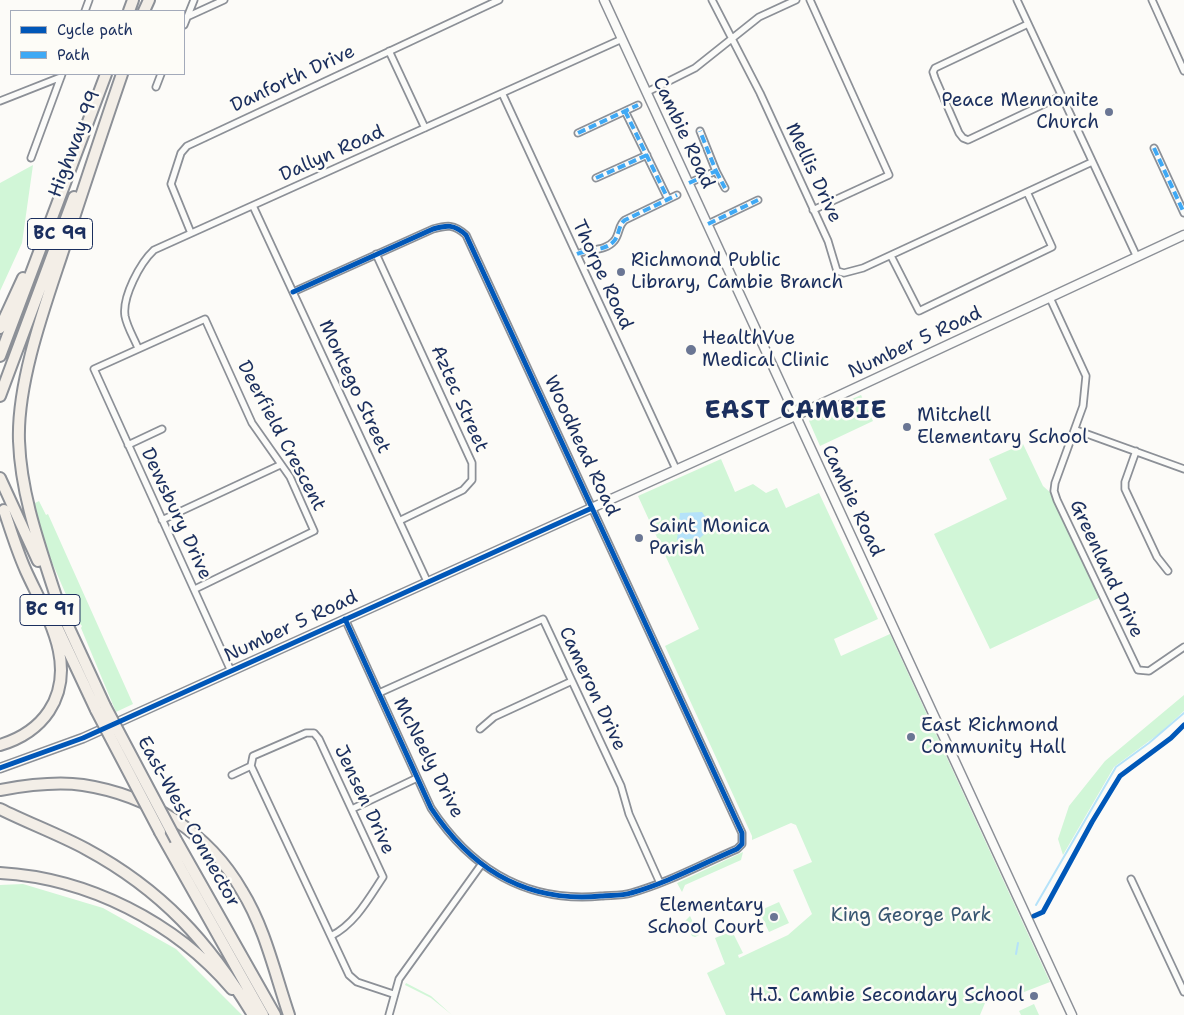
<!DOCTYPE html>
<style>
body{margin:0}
#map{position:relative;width:1184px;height:1015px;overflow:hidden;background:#fcfbf8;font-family:"Shantell Sans",sans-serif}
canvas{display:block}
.legend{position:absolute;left:10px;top:10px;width:175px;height:65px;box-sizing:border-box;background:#fdfcf7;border:1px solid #a3aaba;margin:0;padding:6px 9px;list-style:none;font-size:15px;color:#1b2f5e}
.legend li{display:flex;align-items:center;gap:10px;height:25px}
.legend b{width:25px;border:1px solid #a3aaba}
</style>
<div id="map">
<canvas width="1184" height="1015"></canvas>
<ul class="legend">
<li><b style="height:6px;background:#0057b8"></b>Cycle path</li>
<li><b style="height:6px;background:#3fa9f5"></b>Path</li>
</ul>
</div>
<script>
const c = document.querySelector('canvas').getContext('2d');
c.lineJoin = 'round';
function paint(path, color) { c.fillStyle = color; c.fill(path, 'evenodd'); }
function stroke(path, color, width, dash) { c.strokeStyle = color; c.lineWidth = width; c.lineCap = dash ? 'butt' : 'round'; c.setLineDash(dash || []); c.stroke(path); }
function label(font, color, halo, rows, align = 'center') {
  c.font = font + ' "Shantell Sans",sans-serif'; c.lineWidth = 5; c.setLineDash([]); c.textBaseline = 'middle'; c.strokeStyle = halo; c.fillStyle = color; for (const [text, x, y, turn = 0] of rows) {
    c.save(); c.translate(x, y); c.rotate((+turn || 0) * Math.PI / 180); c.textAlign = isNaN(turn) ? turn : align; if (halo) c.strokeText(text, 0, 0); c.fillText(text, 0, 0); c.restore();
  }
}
paint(new Path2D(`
 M33,165L22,243L0,291V183Z
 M861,395L873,421L820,446L809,421L810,418Z
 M1023,444L1043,486L1052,494L1101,597L990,649L934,534L1007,499L989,459Z
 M721,459L735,492L753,484L766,493L777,488L786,508L819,493L878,619L834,639L841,656L890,634L1050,982L1006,999L984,994L972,1000L985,1003L980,1015H726L707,973L725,964L715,938L732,931L743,953L738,955L739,958L788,935L812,914L793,870L812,862L796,825L791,823L752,840V836L665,646L699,629L638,496Z
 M39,501L46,515L48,514L133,704L116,712L81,628L82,626L77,620L51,560L33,504Z
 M1184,695V711L1160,733L1114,767L1063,855L1058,839L1069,806L1105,761Z
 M743,852L741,860L685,885L682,892L677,883Z
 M23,884L103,908L176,949L242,1015H0V885Z
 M779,902L789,923L769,932L759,911Z
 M690,916L699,935L695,937L692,936L685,921Z
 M406,983L431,996L452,1015L431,998L405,985Z
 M1034,1004L1039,1015H1021L1019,1011Z`), '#d1f6d7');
paint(new Path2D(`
 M702,512L712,527L700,538L677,540L680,513Z`), '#b5e2f9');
stroke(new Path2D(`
 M1036,905L1116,767L1149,743L1184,713
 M1016,954L1018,943`), '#b5e2f9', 2);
const minor = new Path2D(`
 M712,0L760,93L828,241L837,271L844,273L863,268L1092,162
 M810,0L889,175L813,210
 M1017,0L1137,257
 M1152,0L1184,71
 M85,11L89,0
 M189,16L224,0
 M1028,24L935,68L933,72L935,78L959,133L963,138L968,140L1061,96
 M184,25L194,0
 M389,51L425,128
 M156,87L161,74
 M647,92L695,68L759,17L796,0
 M502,93L676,469
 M0,101L61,77
 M625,111L668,199
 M578,133L638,105
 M1154,148L1184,213
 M31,158L62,74
 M716,171L725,188
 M596,178L647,155
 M689,183L716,171L700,131
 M253,206L427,581
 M708,224L758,200
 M191,233L171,184L181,153L187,146L499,0
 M376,254L472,463V480L463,490L399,521
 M577,254C589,249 606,251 614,241C620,234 618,225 625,220L677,195
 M891,256L919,311L1052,247L1027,192
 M293,292L433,229C447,225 454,224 466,235L707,757L742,833V844L737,849C702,864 667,883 631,893C622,896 610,895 601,896C527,903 471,869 431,808L345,619
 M1050,298L1086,376L1083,406L1055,483L1054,491L1057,500L1138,670L1149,671L1184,647
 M138,348C134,338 127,327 125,316C122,297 140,263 154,250L622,39
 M1076,430L1184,469
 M128,445L162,429
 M1136,451L1125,482V489L1157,557L1168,571
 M162,520L280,465
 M195,589L314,531L290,477L252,423L205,319L94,369L231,671
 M379,693L543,619L621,786L629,814L660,883
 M480,729L494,717L572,681
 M251,766L253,756L306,733H314L319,739L383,877C369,898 355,924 331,936
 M251,766L349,975L357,982L393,994
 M232,775L251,766
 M352,809L417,778
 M1131,879L1184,992
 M389,1015L399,979L481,865`);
const secondary = new Path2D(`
 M604,0L1072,1015
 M0,768L83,738L795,416L1184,235`);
const motorway = new Path2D(`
 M129,11L133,0
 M144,11L149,0
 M0,328L23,278
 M0,356L106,74
 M0,396L74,197
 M0,478L38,561
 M56,600L105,706
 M59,606C42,552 21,498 19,441C17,384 43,311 61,257C81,196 101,135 122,74
 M58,629L96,710
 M0,745C20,739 37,729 49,711C79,665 46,615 26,571C17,551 11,531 4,510
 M0,790C27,785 56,781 83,785C149,795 209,833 242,891C265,928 275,974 289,1015
 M0,809C28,823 58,834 86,849C162,890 209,942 253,1015
 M160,832L263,1015
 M176,840L275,1015
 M0,873C88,878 175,922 232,989`);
stroke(minor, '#8c9097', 9);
stroke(secondary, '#8c9097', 11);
stroke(motorway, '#8c9097', 14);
stroke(minor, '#fbfbf9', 5.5);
stroke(secondary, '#fbfbf9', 8);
stroke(motorway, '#f3eee7', 10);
const motorwayBridge = new Path2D(`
 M105,706L176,840
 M96,710L160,832`);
stroke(motorwayBridge, '#8c9097', 14, []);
stroke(motorwayBridge, '#f3eee7', 10);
stroke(new Path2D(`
 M625,111L668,199
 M578,133L638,105
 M1154,148L1184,213
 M716,171L725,188
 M596,178L647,155
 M689,183L716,171L700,131
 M708,224L758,200
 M577,254C589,249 606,251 614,241C620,234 618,225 625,220L677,195`), '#3fa9f5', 4, [8, 4]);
stroke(new Path2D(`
 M293,292L433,229C447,225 454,224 466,235L707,757L742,833V844L737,849C702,864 667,883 631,893C622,896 610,895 601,896C527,903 471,869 431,808L345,619
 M0,768L83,738L592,508
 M1034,916L1043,912L1092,822L1120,776L1171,738L1184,725`), '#0057b8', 5);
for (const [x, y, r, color] of [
 [1109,112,5,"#6a7694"],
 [621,272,5,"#6a7694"],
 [691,350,6,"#6a7694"],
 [907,427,5,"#6a7694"],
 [639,538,5,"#6a7694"],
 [911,737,5,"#6a7694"],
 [774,917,5,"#6a7694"],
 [1034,996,5,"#6a7694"]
]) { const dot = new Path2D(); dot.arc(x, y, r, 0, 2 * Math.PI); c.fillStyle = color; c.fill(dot); stroke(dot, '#fdfcf7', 2); }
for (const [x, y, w] of [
 [60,234,65],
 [50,610,60]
]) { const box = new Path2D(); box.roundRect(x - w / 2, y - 15.5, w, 31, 4); c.fillStyle = '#fdfcf7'; c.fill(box); stroke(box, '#1b2f5e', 1); }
label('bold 18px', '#1b2f5e', null, [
 ["BC 99",60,234],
 ["BC 91",50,610]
]);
label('19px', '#1b2f5e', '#fdfcf7', [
 ["Danforth Drive",293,79,-25],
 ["Cambie Road",683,133,65],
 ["Highway 99",75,144,-69],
 ["Dallyn Road",332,154,-24],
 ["Mellis Drive",813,173,65],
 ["Thorpe Road",602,275,65],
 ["Number 5 Road",915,343,-25],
 ["Montego Street",354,387,65],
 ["Aztec Street",459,399,66],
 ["Deerfield Crescent",281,436,62],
 ["Woodhead Road",581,446,65],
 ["Cambie Road",852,501,65],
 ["Dewsbury Drive",176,514,65],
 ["Greenland Drive",1106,569,65],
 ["Number 5 Road",291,627,-25],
 ["Cameron Drive",592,689,65],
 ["McNeely Drive",428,758,63],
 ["Jensen Drive",364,800,65],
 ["East-West Connector",188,822,61]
]);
label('19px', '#1b2f5e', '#fdfcf7', [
 ["Peace Mennonite",1099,101,"right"],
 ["Church",1099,123,"right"],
 ["Richmond Public",631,261],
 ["Library, Cambie Branch",631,283],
 ["HealthVue",702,339],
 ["Medical Clinic",702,361],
 ["Mitchell",917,416],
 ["Elementary School",917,438],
 ["Saint Monica",649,527],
 ["Parish",649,549],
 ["East Richmond",921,726],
 ["Community Hall",921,748],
 ["Elementary",764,906,"right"],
 ["School Court",764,928,"right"],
 ["H.J. Cambie Secondary School",1024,996,"right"]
], 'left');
label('19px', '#385671', '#fdfcf7', [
 ["King George Park",911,916]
]);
c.letterSpacing = '1px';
label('bold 24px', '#1b2f5e', '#fdfcf7', [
 ["EAST CAMBIE",796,412]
]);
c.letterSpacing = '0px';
</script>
